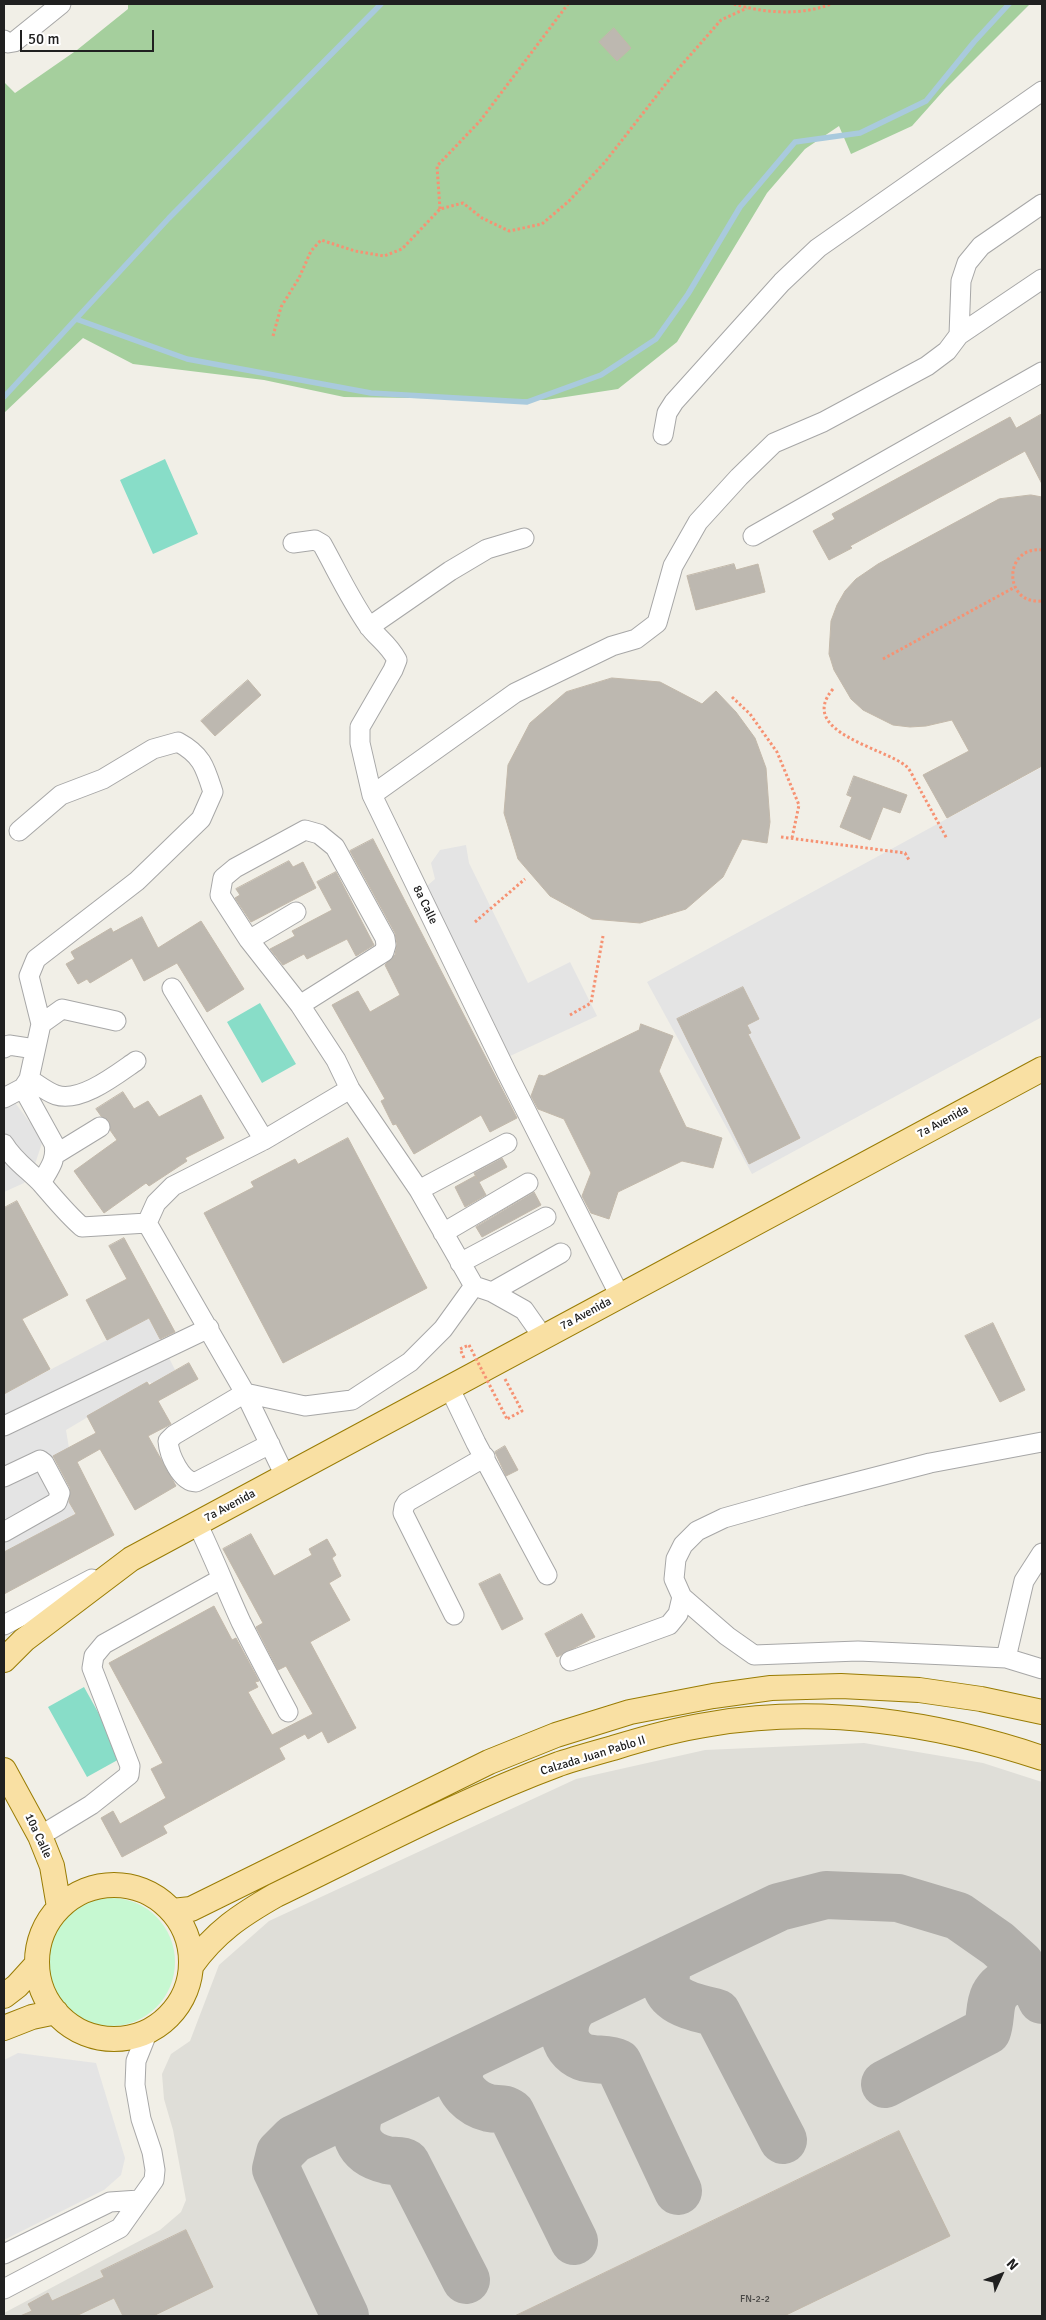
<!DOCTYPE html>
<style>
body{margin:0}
#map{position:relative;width:1046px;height:2320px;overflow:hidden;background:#f1efe7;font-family:Signika,sans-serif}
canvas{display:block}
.frame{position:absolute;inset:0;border:5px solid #202020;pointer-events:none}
.north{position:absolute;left:976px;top:2250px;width:50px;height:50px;-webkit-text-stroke:4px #fff;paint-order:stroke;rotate:47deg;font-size:14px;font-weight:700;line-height:20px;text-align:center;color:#202020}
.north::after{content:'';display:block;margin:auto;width:18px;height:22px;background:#202020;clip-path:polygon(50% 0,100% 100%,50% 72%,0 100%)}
.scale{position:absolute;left:20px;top:30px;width:134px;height:22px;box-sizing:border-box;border:2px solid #202020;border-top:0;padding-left:6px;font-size:15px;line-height:18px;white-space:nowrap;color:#202020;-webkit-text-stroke:4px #fff;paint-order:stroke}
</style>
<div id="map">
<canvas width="1046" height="2320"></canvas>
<div class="frame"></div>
<div class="north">N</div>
<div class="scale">50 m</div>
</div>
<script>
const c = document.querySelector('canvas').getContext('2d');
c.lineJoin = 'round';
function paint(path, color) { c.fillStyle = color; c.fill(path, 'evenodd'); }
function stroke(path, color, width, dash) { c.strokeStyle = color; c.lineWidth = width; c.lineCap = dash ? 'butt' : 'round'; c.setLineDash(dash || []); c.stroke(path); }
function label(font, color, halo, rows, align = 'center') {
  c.font = font + ' Signika,sans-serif'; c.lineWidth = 4.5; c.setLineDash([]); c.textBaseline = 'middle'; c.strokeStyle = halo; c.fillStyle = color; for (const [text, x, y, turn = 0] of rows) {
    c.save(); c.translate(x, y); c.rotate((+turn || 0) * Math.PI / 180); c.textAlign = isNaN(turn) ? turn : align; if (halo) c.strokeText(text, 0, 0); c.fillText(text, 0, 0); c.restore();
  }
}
paint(new Path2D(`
 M864,1743L983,1763L1042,1782V2316H4V2313L160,2230L181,2212L186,2200L173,2130L164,2099L162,2074L171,2054L190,2041L219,1965L269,1921L576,1779L705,1750Z`), '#dfded8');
paint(new Path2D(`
 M128,4H1030L945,89L912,126L851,154L839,126L805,149L767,193L677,342L618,389L546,400L344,397L264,380L133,364L83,338L4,413V82L15,93L77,50L128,9Z`), '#a5cf9d');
paint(new Path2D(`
 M47 1962a64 64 0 1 1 128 0a64 64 0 1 1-128 0Z`), '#c6f8d1');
paint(new Path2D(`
 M165,459L198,534L153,554L120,480Z
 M260,1003L296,1064L262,1083L227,1022Z
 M84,1687L123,1757L87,1777L48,1707Z`), '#88ddc8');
paint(new Path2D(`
 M1042,767V1017L752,1174L647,982Z
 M466,845L469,863L528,983L570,962L597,1016L510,1056L427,886L435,879L431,863L440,850Z
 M4,1088L43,1140L34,1167L24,1183L4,1192Z
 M149,1318L175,1370L153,1383L147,1382L66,1430L69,1448L47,1460L75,1514L4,1552V1394Z
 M18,2053L96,2063L125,2158L121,2175L104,2190L4,2240V2060Z`), '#e4e4e4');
stroke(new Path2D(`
 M76,319L187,359L371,393L527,402L601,375L656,339L688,294L740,207L795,142L860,133L926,101L974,42L1009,4
 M4,397L169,218L381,4`), '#a9cadd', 5.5);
stroke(new Path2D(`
 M670,1959C654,2001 686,2005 717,2013L783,2140
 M575,2005C560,2022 560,2047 583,2057C594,2061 608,2058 618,2063L678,2191
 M466,2057C464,2061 460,2067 459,2072C456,2090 473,2104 489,2108C499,2110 503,2107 511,2113L574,2241
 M885,2084L987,2031C991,2020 989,2006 994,1996C1003,1979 1020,1978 1035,1985
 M363,2106C349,2131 357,2153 387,2160C393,2162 400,2159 406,2163L466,2280
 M345,2316L276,2169L280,2153L294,2139L779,1907L826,1895L898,1898L958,1916L998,1944L1020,1964L1035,1985L1042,2000`), '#b0aeaa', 48);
const building = new Path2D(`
 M614,28L631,48L617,61L599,42Z
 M1042,414V484L1025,451L850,546L852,548L829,560L813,531L835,519L832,514L1010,417L1016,428Z
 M1031,495L1042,497V766L947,818L923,775L969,751L952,720L926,726L910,727L893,725L863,710L851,699L834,670L829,654L831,621L837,605L845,591L856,579L878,564L999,499Z
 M734,564L736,570L758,564L765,592L696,610L687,576Z
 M612,678L660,682L702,704L716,691L736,712L755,738L766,768L770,822L767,843L742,839L723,877L686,909L640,923L592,919L550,896L518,859L504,813L508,765L530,723L566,692Z
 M248,680L261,695L215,736L201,721Z
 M854,776L907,795L900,813L883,807L870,840L840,827L852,797L847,795Z
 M373,839L517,1118L490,1132L481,1115L414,1154L396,1124L393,1125L381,1101L385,1099L332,1005L358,991L370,1012L400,995L385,965L395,955L397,944L395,933L350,851Z
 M289,861L293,867L303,862L316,888L251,922L235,898L240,895L236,889Z
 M336,872L374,945L356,956L347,939L307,959L304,954L283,965L270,949L295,936L292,931L332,910L317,882Z
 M142,917L158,948L201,921L244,989L207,1012L177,963L144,981L132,958L90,983L87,979L78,984L66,964L75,959L71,952L111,928L113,932Z
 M743,987L759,1019L747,1025L751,1033L748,1034L800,1138L749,1164L677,1019Z
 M641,1024L673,1036L659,1071L686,1127L722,1138L713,1168L682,1161L618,1192L609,1219L591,1213L582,1196L591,1173L564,1119L538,1109L531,1096L539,1075L544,1076L639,1030Z
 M123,1092L134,1109L148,1101L159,1117L201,1095L224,1138L185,1158L187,1161L149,1186L146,1183L104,1213L74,1171L117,1140L110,1130L109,1121L101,1116L96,1109Z
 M348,1138L427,1288L283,1363L204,1213L254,1187L251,1182L295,1159L298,1164Z
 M502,1158L507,1167L479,1182L486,1195L465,1207L455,1187L475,1176L477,1179L474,1173Z
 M534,1192L541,1205L482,1237L476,1227Z
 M17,1201L68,1295L22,1319L50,1369L4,1394V1208Z
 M124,1238L175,1332L160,1339L149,1318L107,1340L86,1300L127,1279L109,1246Z
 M993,1323L1025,1390L1000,1402L965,1336Z
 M189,1363L198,1379L158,1401L171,1424L148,1436L176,1486L135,1510L100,1449L77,1462L114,1535L4,1594V1552L76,1514L69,1502L70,1488L53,1456L96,1433L87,1416L147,1382L149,1385Z
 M505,1446L518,1470L506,1476L495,1452Z
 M251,1534L274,1576L312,1555L309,1549L327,1539L336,1555L332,1558L341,1576L329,1583L350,1620L310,1642L356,1728L328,1743L322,1731L308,1739L305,1734L279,1748L285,1759L163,1826L167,1833L122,1857L101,1818L113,1811L120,1824L166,1798L151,1769L163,1763L109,1663L214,1606L232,1640L236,1638L259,1681L255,1682L258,1687L248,1692L272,1735L313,1714L286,1666L278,1670L256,1627L263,1623L223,1549Z
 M500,1574L523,1619L502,1630L479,1584Z
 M582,1614L595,1637L557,1657L545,1634Z
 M899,2131L950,2236L784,2316H515Z
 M186,2230L213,2287L153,2316H123L114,2298L76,2316H20L32,2311L28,2304L48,2293L52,2301L104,2277L101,2271Z`);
paint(building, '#bdb8b0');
stroke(building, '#c2b8aa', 1);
const minor = new Path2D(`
 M4,40L8,43L14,42L61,4
 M959,335L1042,279
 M663,435L667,413L674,402L782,282L818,248L1042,91
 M753,536L1042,372
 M293,543L315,540L322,544C337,571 350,599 368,625C377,638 388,643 397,660L393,670L360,727V743L372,795L507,1073L620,1296
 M369,627L450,571L487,549L524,538
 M372,795L515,693L612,646L636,639L657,623L673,566L698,522L739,477L774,443L823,422L927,366L947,351L959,335L961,281L967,263L981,246L1042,204
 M19,831L61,795L103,779L153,749L178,742C202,755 205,767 213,792L201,819L137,881L36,959L29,976L41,1024L29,1079L23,1088L54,1144C57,1160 49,1169 41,1183
 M249,940L296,912
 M172,988L264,1140
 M300,1005L384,952L386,945L385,938L335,847L319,834L305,830L235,868L223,878L220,895L249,940L300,1005L336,1060L350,1089L419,1190L474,1286L492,1292L524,1310L543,1337
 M41,1024L62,1009L116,1021
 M4,1048L9,1045L35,1049
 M29,1079C37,1084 47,1092 56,1095C81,1103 117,1074 136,1061
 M4,1098L23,1088
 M4,1144C14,1161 29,1170 42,1184C55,1199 67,1214 82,1227L147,1223
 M56,1154L100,1127
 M419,1190L507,1143
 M147,1223L245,1393L285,1476
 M147,1223L156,1203L173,1186L264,1140L350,1089
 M443,1233L528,1183
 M460,1263L546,1217
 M492,1292L561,1253
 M449,1387L476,1443L547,1575
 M4,1426L209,1328
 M270,1444L196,1482C181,1482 169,1455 168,1441L174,1435L245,1393L305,1406L352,1400L410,1362L443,1329L474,1286
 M4,1477L40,1460L44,1463L60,1493L57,1502L4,1532
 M197,1523C213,1556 226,1589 241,1622C256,1652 272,1682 288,1712
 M682,1597L727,1636L754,1655L858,1651L947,1655L1006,1658L1042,1669
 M454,1615L403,1513L404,1507L407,1502L485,1457
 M4,1625L92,1579
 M1006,1658L1024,1581L1042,1553
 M570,1661L669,1625L678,1614L682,1597L674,1579L676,1559L683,1545L697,1531L724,1518L802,1496L930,1463L1042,1442
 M40,1836L91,1805L129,1775L130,1766L92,1668L94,1656L104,1644L221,1579
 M4,2254L110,2202L139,2200
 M4,2289L120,2228L154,2180L155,2170L152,2152L141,2119L135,2085L136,2061L148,2031`);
const major = new Path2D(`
 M4,1660L24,1640L131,1559L1042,1069
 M4,1770L40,1836L52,1866L59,1907
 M37 1962a77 77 0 1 1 154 0a77 77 0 1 1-154 0Z
 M172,1911L191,1909L489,1762L556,1735L630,1712L713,1696L771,1688L841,1686L919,1690L981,1699L1042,1712
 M191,1966C215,1932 241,1915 276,1895C369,1850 462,1800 559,1764C577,1758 595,1753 613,1748C645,1738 678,1729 711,1724C821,1705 938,1723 1042,1758
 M4,1996L17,1986L37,1964
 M4,2028L32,2017L56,2012`);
stroke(minor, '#a7a7a7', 21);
stroke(major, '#997c04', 26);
stroke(new Path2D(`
 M734,4C763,13 801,16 831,4
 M440,209L437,166L480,121L568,4
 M273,336L281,307L299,278L311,251L321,240L355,251L384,256L402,249L440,209L463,203L482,218L509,231L542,224L569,201L605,162L672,76L721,20L747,8
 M1042,550C1003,546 1003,605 1042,601
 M883,659L1015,587
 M833,689C796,732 885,748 906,766C910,769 913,777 916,782C926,801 937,820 947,839
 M732,697L750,714L777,752L799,805L792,838
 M781,837L905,853L909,860
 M475,922L525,879
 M570,1015L591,1003L603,936
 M464,1358L460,1349L469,1345
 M505,1379L522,1411L507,1419`), '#f69273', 3, [2.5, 2.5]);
stroke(minor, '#fff', 19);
stroke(major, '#f9e0a3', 24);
stroke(new Path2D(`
 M469,1345L507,1419`), '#f69273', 3, [2.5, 2.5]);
label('10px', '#474644', null, [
 ["FN-2-2",755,2299]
]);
label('12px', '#202020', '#fff', [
 ["8a Calle",425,905,64],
 ["7a Avenida",943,1122,-28],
 ["7a Avenida",586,1314,-28],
 ["7a Avenida",230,1506,-28],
 ["Calzada Juan Pablo II",593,1756,-17],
 ["10a Calle",38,1836,65]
]);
</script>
